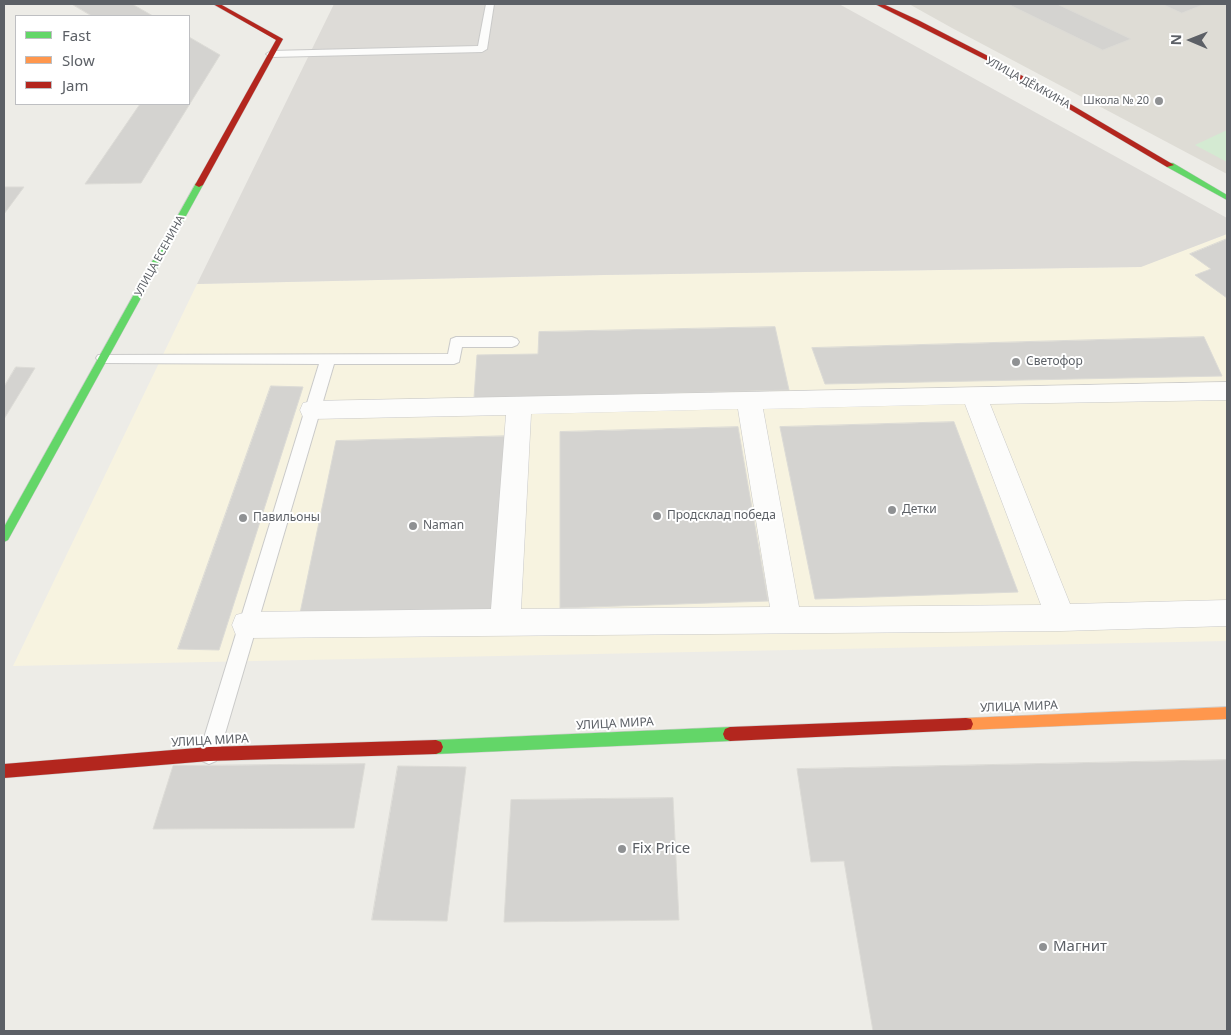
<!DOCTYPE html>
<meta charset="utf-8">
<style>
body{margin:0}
#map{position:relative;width:1231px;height:1035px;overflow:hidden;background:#edece7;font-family:"Noto Sans",sans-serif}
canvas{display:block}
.frame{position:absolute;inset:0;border:5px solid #5c6066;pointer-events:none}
.legend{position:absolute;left:15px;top:15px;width:175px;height:90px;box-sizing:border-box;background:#fff;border:1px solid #bebfc2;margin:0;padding:6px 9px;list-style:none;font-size:15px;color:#5c6066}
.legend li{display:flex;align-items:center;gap:10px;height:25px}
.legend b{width:25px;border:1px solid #bebfc2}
.north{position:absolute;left:1166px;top:15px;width:50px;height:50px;-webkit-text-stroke:4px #fff;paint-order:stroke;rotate:271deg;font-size:14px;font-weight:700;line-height:20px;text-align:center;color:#5c6066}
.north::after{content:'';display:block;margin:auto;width:18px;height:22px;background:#5c6066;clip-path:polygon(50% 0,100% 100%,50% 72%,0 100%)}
</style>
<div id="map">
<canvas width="1231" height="1035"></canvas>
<div class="frame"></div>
<ul class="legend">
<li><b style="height:6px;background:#63d668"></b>Fast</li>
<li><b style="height:6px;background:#ff974d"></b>Slow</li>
<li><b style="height:6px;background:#b3261e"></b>Jam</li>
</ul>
<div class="north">N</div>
</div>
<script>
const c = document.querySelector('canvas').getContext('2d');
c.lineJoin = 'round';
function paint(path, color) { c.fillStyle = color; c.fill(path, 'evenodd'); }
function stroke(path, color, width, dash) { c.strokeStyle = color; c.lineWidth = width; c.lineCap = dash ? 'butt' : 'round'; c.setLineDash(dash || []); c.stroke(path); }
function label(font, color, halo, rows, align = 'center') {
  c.font = font + ' "Noto Sans",sans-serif'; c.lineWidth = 4; c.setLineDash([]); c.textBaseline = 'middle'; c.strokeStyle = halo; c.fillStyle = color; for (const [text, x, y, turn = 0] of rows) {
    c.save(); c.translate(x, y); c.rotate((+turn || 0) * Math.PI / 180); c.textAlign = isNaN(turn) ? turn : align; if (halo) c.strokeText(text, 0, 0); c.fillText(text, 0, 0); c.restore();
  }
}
paint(new Path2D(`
 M1227,234V641L13,666L197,284L604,275L1140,267Z`), '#f7f3e0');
paint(new Path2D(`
 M334,4H839L1227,218V234L1141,267L604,275L197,284Z`), '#dddbd7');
paint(new Path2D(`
 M909,4H1227V174L952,28Z`), '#dedcd5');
paint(new Path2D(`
 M1227,130V162L1195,145Z`), '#d4ead2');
const building = new Path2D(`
 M72,4H132L153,16H92Z
 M1008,4H1057L1131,39L1103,50Z
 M1162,4H1205L1182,13Z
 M189,37L220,55L141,183L85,184L140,104H189Z
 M4,187H24L4,214Z
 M1227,239V298L1195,275L1211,269L1190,254Z
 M775,327L789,390L474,398L477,355L538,354L539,332Z
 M1204,337L1222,376L825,384L812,348Z
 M16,367L35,368L4,419V387Z
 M271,386L303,387L219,650L178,649Z
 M954,422L1018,592L815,599L780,427Z
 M738,427L768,601L560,608V432Z
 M512,436L504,610L299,618L336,441Z
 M1227,760V1031H873L844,861L811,862L797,769Z
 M365,764L354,828L153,829L173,766Z
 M398,766L466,767L447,921L372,920Z
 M673,798L679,920L504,922L511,800Z`);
paint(building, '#d4d3d0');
stroke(building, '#dcdbd6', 1);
const lane = new Path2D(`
 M486,4H494L487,49L482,52L271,57L266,54L271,51L478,46Z
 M456,337H512L517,339L519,342L517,345L512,347H462L459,362L454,364H334L219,754L216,761L209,764L202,761L199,754L319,364L103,363L98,361L96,358L98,355L448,354L451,339Z`);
const street = new Path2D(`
 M1227,382V400L990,404L1070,604L1227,600V626L1061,631L247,638L236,635L232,625L236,615L247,612L491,609L506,415L312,419L303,417L300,410L303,403L312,401ZM965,404L1041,605L799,607L763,409ZM738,409L770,607L521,609L531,414Z`);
const fast = new Path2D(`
 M1167,163H1173L1227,195V200L1167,167Z
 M196,183L203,185L8,540L4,542V527Z
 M730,727L735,729L737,734L735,739L730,741L436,754L431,752L429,747L431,742L436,740Z`);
const slow = new Path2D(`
 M1227,707V719L966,730L961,729L959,724L961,719L966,718Z`);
const jam = new Path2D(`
 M213,4H220L283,39L203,185L199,187L195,185L276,40Z
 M875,4H883L918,20L992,58L1174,165L1167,167L988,61Z
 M966,718L971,719L973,724L971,729L966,730L730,741L725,739L723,734L725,729L730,727Z
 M436,740L441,742L443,747L441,752L436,754L209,761L4,778V764L209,747Z`);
stroke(lane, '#cacac9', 2);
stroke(street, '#cacac9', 1);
stroke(fast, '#c9cac9', 1);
stroke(slow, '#c9cac9', 1);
stroke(jam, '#c9cac9', 1);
paint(lane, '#fcfcfb');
paint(street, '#fcfcfb');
paint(fast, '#63d668');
paint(slow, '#ff974d');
paint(jam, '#b3261e');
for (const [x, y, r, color] of [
 [1159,101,5,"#8f9193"],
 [1016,362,5,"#8f9193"],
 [892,510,5,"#8f9193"],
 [657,516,5,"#8f9193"],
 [243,518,5,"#8f9193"],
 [413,526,5,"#8f9193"],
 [622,849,5,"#8f9193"],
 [1043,947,5,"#8f9193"]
]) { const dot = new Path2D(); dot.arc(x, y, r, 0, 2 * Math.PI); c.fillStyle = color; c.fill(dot); stroke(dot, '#fff', 2); }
label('11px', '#5c6066', '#fff', [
 ["УЛИЦА ДЁМКИНА",1028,83,29],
 ["УЛИЦА ЕСЕНИНА",160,256,-61]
]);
label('11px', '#5c6066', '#fff', [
 ["Школа № 20",1149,101]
], 'right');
label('12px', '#5c6066', '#fff', [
 ["Светофор",1026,362],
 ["Детки",902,510],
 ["Продсклад победа",667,516],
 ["Павильоны",253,518],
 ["Naman",423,526]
], 'left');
label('12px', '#5c6066', '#fff', [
 ["УЛИЦА МИРА",1019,707,-2],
 ["УЛИЦА МИРА",615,724,-3],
 ["УЛИЦА МИРА",210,741,-3]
]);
label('15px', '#5c6066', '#fff', [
 ["Fix Price",632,849],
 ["Магнит",1053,947]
], 'left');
</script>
